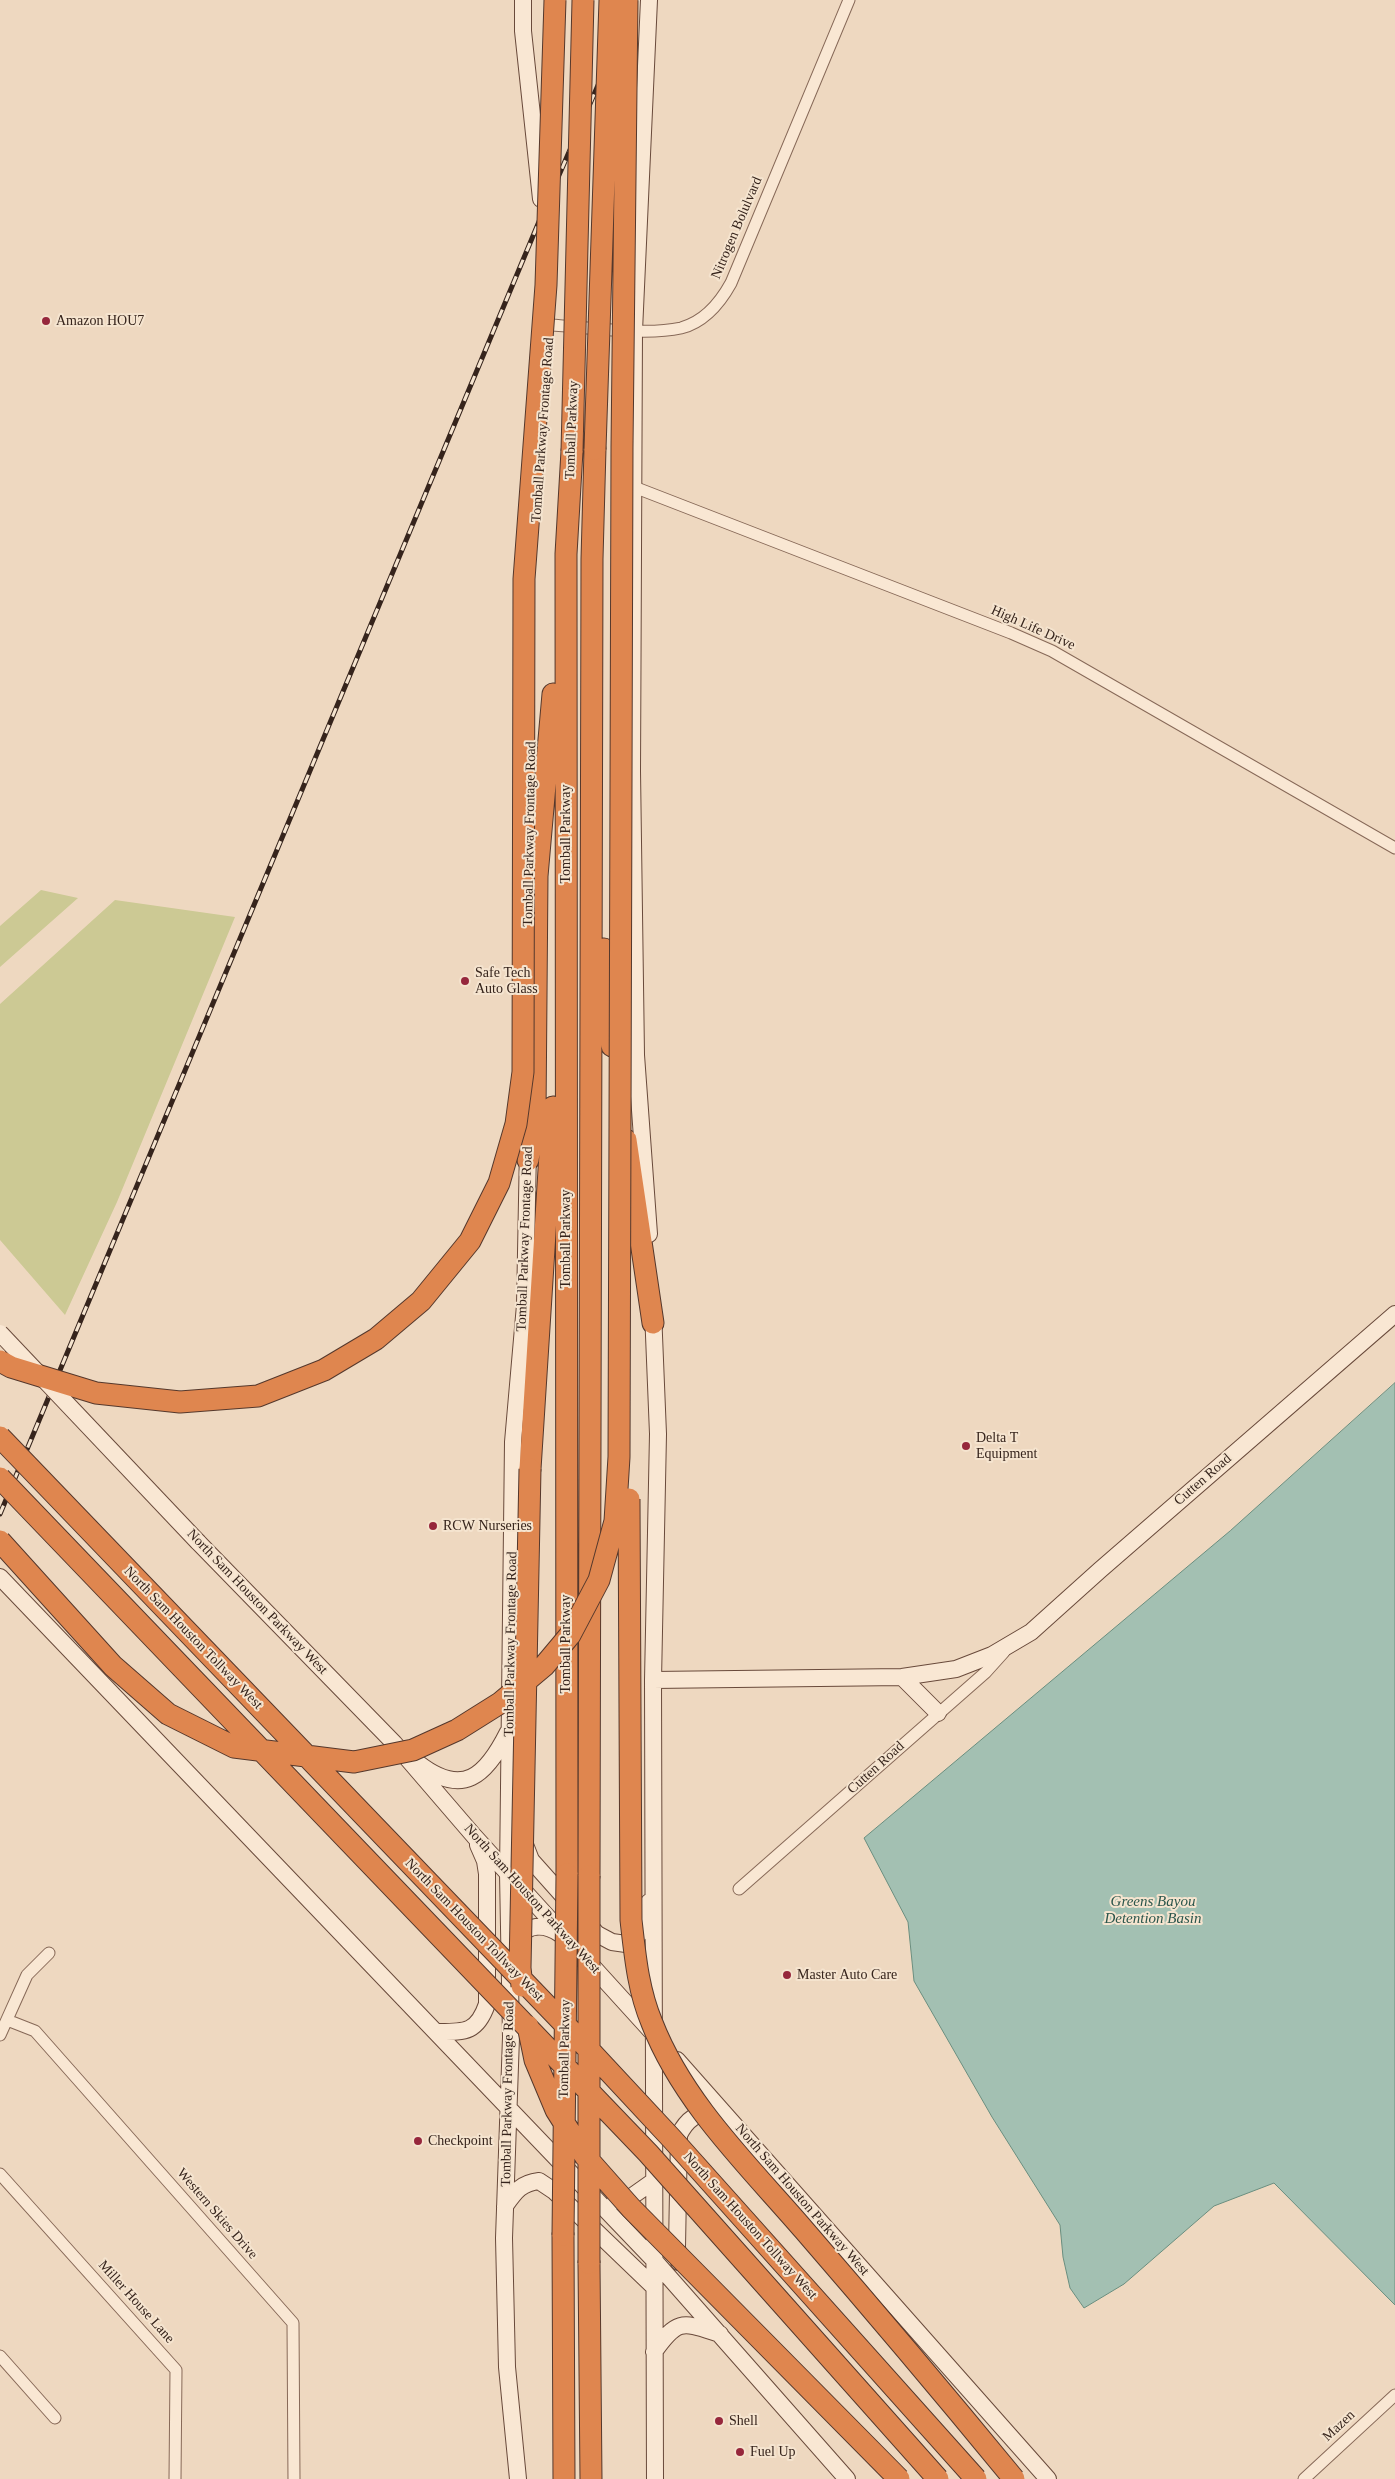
<!DOCTYPE html>
<style>
body{margin:0}
canvas{display:block;background:#eed8c0}
</style>
<canvas width="1395" height="2479"></canvas>
<script>
const c = document.querySelector('canvas').getContext('2d');
c.lineJoin = 'round';
function paint(path, color) { c.fillStyle = color; c.fill(path, 'evenodd'); }
function stroke(path, color, width, dash) { c.strokeStyle = color; c.lineWidth = width; c.lineCap = dash ? 'butt' : 'round'; c.setLineDash(dash || []); c.stroke(path); }
function label(font, color, halo, rows, align = 'center') {
  c.font = font + ' Georgia,serif'; c.lineWidth = 4; c.setLineDash([]); c.textBaseline = 'middle'; c.strokeStyle = halo; c.fillStyle = color; for (const [text, x, y, turn = 0] of rows) {
    c.save(); c.translate(x, y); c.rotate((+turn || 0) * Math.PI / 180); c.textAlign = isNaN(turn) ? turn : align; if (halo) c.strokeText(text, 0, 0); c.fillText(text, 0, 0); c.restore();
  }
}
paint(new Path2D(`
 M41,890L78,898L0,967V926Z
 M115,900L235,917L117,1202L65,1315L0,1240V1004Z`), '#ccc994');
const water = new Path2D(`
 M1395,1383V2305L1274,2183L1214,2206L1124,2284L1084,2308L1070,2288L1063,2257L1060,2225L992,2117L914,1981L908,1922L864,1838L1230,1531Z`);
paint(water, '#a3c0b2');
stroke(water, '#6a8e7f', 1);
const street = new Path2D(`
 M550,325C587,327 645,336 681,328C704,322 720,303 731,283L849,0
 M634,487L1011,633L1052,651L1395,848
 M739,1889L986,1672L1004,1652
 M7,2020L35,2031L293,2323L294,2479
 M0,2035L27,1975L49,1953
 M0,2174L176,2370L175,2479
 M0,2356L55,2418
 M1304,2479L1395,2395`);
const secondary = new Path2D(`
 M523,0V31L541,199
 M649,1234L636,1055L632,771L634,331L649,0
 M653,1311L658,1434L653,1680L655,2479
 M198,1542L394,1743L474,1836L652,2032
 M0,1577L653,2259L847,2479
 M902,1677L938,1713
 M653,1680L902,1677L956,1669L992,1655L1031,1632L1100,1570L1395,1314
 M418,1763C463,1798 486,1776 508,1732
 M524,1842L531,1860L597,1934L612,1942L626,1944L635,1940L641,1931L649,1902
 M516,1940C527,1924 544,1923 560,1934
 M437,2032C465,2032 477,2033 487,2004V1874L485,1861L478,1845
 M677,2060L1048,2479
 M615,2201L631,2197L655,2180
 M505,2206C515,2192 521,2183 539,2181L554,2191L654,2287
 M679,2262L677,2247L679,2135C687,2119 696,2113 714,2112
 M654,2352C678,2318 682,2322 720,2334
 M518,2479L507,2367L504,2238L511,2037L508,1873L513,1442L525,1305L528,1148`);
const highway = new Path2D(`
 M604,949L612,1046
 M626,1140L653,1323
 M528,1160L535,1115L537,876L553,694
 M530,1469L553,1107
 M567,1874L566,554L572,451
 M589,1876L592,559L595,449
 M563,2235L564,2479
 M589,2263L591,2479`);
stroke(street, '#876958', 13);
stroke(secondary, '#694a3b', 18);
stroke(highway, '#55382c', 23);
stroke(street, '#f9e7d3', 11);
stroke(secondary, '#f9e7d3', 16);
stroke(highway, '#df864f', 21);
const rail = new Path2D(`
 M0,1514L543,212L635,0`);
stroke(rail, '#36241c', 5);
stroke(rail, '#f5e4cf', 3, [9]);
const secondaryBridge = new Path2D(`
 M0,1333L198,1542`);
const highwayBridge = new Path2D(`
 M595,449L610,0
 M572,451L583,0
 M0,1361L11,1367L96,1393L180,1402L258,1396L324,1370L376,1339L421,1301L470,1241L499,1183L516,1124L523,1072L524,579L546,285L555,0
 M0,1437L577,2037L672,2139L976,2479
 M0,1478L648,2153L938,2479
 M629,1499L631,1920C635,1955 638,1990 652,2023C683,2103 749,2166 804,2230C875,2312 945,2395 1014,2479
 M0,1541L113,1666L168,1714L234,1747L354,1762L413,1750L457,1730L500,1703L544,1666L570,1635L599,1580L615,1521L619,1457L622,447L627,0
 M589,1876V2263
 M522,1986L520,1968L530,1469
 M528,2026L535,2060L556,2110L585,2156L631,2208L899,2479
 M563,2235L567,1874`);
stroke(secondaryBridge, '#694a3b', 18, []);
stroke(highwayBridge, '#55382c', 23, []);
stroke(secondaryBridge, '#f9e7d3', 16);
stroke(highwayBridge, '#df864f', 21);
for (const [x, y, r, color] of [
 [46,321,5,"#96273c"],
 [465,981,5,"#96273c"],
 [966,1446,5,"#96273c"],
 [433,1526,5,"#96273c"],
 [787,1975,5,"#96273c"],
 [418,2141,5,"#96273c"],
 [719,2421,5,"#96273c"],
 [740,2452,5,"#96273c"]
]) { const dot = new Path2D(); dot.arc(x, y, r, 0, 2 * Math.PI); c.fillStyle = color; c.fill(dot); stroke(dot, '#f5e4cf', 2); }
label('14px', '#36241c', '#f5e4cf', [
 ["Nitrogen Bolulvard",737,228,-67],
 ["Tomball Parkway Frontage Road",543,430,-86],
 ["Tomball Parkway",572,430,-88],
 ["High Life Drive",1033,628,24],
 ["Tomball Parkway Frontage Road",530,834,-89],
 ["Tomball Parkway",566,834,-90],
 ["Tomball Parkway Frontage Road",525,1239,-88],
 ["Tomball Parkway",566,1239,-90],
 ["Cutten Road",1203,1480,-41],
 ["North Sam Houston Parkway West",257,1602,46],
 ["North Sam Houston Tollway West",193,1638,46],
 ["Tomball Parkway Frontage Road",511,1644,-89],
 ["Tomball Parkway",566,1644,-90],
 ["Cutten Road",876,1768,-42],
 ["North Sam Houston Parkway West",532,1899,48],
 ["North Sam Houston Tollway West",474,1930,46],
 ["Tomball Parkway",565,2049,-89],
 ["Tomball Parkway Frontage Road",508,2094,-89],
 ["North Sam Houston Parkway West",802,2200,49],
 ["Western Skies Drive",217,2214,49],
 ["North Sam Houston Tollway West",750,2226,48],
 ["Miller House Lane",136,2302,48],
 ["Mazen",1339,2426,-43]
]);
label('14px', '#36241c', '#f5e4cf', [
 ["Amazon HOU7",56,321],
 ["Safe Tech",475,973],
 ["Auto Glass",475,989],
 ["Delta T",976,1438],
 ["Equipment",976,1454],
 ["RCW Nurseries",443,1526],
 ["Master Auto Care",797,1975],
 ["Checkpoint",428,2141],
 ["Shell",729,2421],
 ["Fuel Up",750,2452]
], 'left');
label('italic 15px', '#2b564c', '#f5e4cf', [
 ["Greens Bayou",1153,1902],
 ["Detention Basin",1153,1919]
]);
</script>
